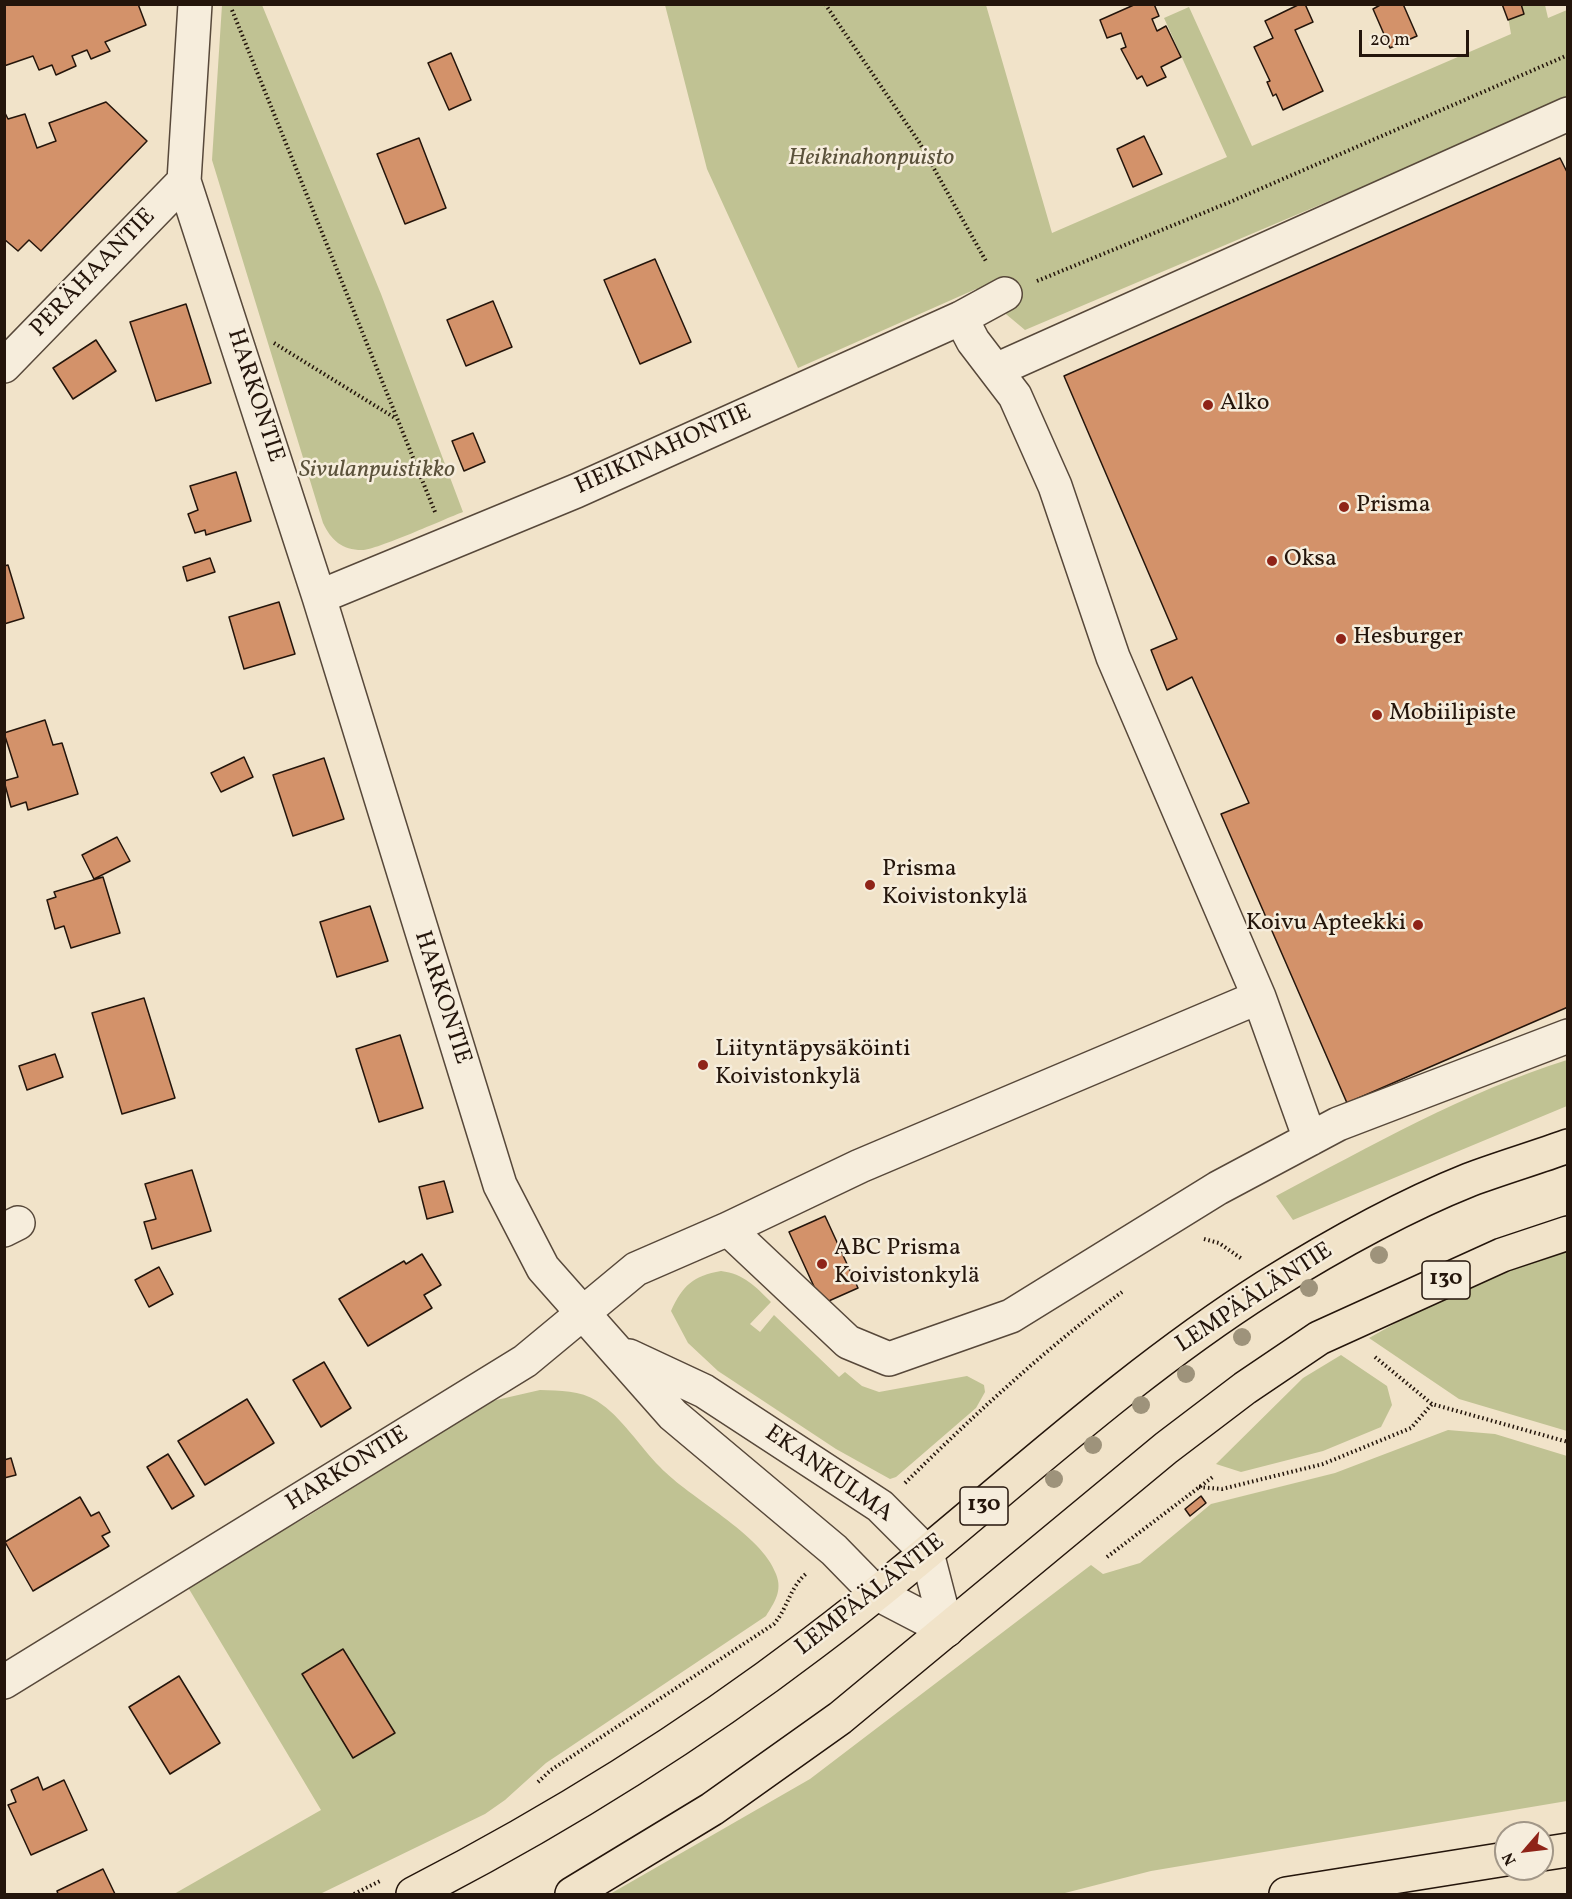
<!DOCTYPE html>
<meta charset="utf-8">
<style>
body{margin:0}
#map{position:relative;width:1572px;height:1899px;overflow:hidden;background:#f1e3c9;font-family:Vollkorn,serif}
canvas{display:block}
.frame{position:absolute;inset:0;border:6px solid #24150b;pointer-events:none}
.north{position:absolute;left:1494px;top:1821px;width:60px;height:60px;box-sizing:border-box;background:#f6eddc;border:2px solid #a29788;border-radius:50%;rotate:242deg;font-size:16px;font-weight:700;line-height:24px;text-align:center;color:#24150b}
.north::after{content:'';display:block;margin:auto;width:21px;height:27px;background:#8f2418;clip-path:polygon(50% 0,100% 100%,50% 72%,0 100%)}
.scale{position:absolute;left:1359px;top:30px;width:110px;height:27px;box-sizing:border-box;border:3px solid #24150b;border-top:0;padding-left:8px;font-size:18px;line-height:21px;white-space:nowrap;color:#24150b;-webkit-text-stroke:4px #f6eddc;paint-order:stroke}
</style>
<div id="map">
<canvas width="1572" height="1899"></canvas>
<div class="frame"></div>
<div class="north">N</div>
<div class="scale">20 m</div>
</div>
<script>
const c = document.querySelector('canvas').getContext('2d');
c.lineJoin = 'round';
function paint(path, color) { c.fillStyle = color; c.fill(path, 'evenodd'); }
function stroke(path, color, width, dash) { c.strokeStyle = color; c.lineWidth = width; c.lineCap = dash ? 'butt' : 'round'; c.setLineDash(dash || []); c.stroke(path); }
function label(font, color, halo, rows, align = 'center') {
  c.font = font + ' Vollkorn,serif'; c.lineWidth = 5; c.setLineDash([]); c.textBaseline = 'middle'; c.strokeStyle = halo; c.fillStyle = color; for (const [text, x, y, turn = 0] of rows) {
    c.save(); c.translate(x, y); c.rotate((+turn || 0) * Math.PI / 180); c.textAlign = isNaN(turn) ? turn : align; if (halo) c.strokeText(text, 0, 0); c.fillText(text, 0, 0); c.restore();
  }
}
paint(new Path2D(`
 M222,5H262L381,294L463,512C444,519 377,550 362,550C342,550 331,540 323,523L212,160Z
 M665,5H986L1052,233L1227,157L1164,18L1189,7L1252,146L1511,34L1506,5H1545L1548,18L1567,10V100L1025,330L976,289L798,368L707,169Z
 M1567,1060V1106L1293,1220L1276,1196C1371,1146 1465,1092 1567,1060Z
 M1567,1248V1431L1459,1399L1369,1338L1474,1279Z
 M721,1271C744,1274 755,1286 771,1302L750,1324L760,1332L774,1315L839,1377L845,1372L862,1386L879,1392L967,1376L984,1385L985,1392L976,1408L896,1477L890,1479L836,1449L718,1371L688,1343L671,1311C683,1285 693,1276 721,1271Z
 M1341,1355L1387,1386L1392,1405L1381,1427L1323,1451L1241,1472L1216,1464L1303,1378Z
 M540,1390C560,1391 580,1390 597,1401C622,1417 639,1446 660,1467C689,1498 762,1534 776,1574C783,1591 774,1603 766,1616L546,1763L505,1800L485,1814L320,1894H174L321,1810L186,1584L305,1518L492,1401Z
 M1448,1430L1495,1434L1567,1456V1801L1151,1871L1061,1894H610L810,1779L1091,1565L1103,1574L1140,1563L1211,1504L1335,1473Z`), '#c0c293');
const building = new Path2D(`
 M4,4H138L146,25L105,42L110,51L91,59L87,50L72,56L76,66L56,75L52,65L39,70L33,56L4,66Z
 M1136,4H1154L1159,16L1152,19L1157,31L1166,26L1181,57L1161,67L1166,77L1147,86L1142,76L1137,79L1121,49L1126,47L1121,33L1107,38L1100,20Z
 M1300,4H1305L1313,22L1295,30L1323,91L1283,110L1276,94L1273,96L1267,82L1270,81L1254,47L1273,38L1265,21Z
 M1403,4L1417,36L1390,48L1373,9L1382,4Z
 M1502,4H1521L1524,14L1508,20Z
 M451,53L471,100L449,110L428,63Z
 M106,102L147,141L41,251L29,240L18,251L4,239V111L8,119L25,114L37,148L56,141L49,123Z
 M1144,136L1162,174L1133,187L1117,149Z
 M419,138L446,208L405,224L377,154Z
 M1560,158L1568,174V1007L1347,1103L1221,814L1249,803L1192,677L1167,690L1151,650L1177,639L1064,376Z
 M655,259L691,342L640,364L604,280Z
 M493,301L512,347L466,366L447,320Z
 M186,304L211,383L156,401L130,322Z
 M96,340L116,371L73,399L53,368Z
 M473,433L485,462L464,471L452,441Z
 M236,472L251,521L206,535L205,530L195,533L188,514L198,510L190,486Z
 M210,558L215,572L187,581L183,567Z
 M8,565L24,618L4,624V566Z
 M279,602L295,654L244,669L229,617Z
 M45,720L53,745L62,743L78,794L28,810L26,802L11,807L4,781L18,777L4,733Z
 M244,757L253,777L221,792L211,773Z
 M324,758L344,819L293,836L273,775Z
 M117,837L130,861L94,879L82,855Z
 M103,877L120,933L71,948L64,926L55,929L47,900L56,897L54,892Z
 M370,906L388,961L337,977L320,922Z
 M144,998L175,1098L122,1114L92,1013Z
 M400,1035L423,1108L379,1122L356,1049Z
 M55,1054L63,1077L27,1090L19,1066Z
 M192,1170L211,1231L152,1249L144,1222L156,1219L145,1184Z
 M444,1181L453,1212L427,1219L419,1187Z
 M825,1216L858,1288L822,1304L789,1232Z
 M422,1254L441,1285L424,1295L432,1308L368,1346L339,1299L404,1261L406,1264Z
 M159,1267L173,1294L149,1307L135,1280Z
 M324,1362L351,1408L321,1427L293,1380Z
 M247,1399L274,1443L205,1485L178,1441Z
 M168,1454L194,1496L172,1509L147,1467Z
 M11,1458L16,1475L4,1478V1460Z
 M1201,1496L1206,1503L1190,1516L1185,1509Z
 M80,1497L91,1516L99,1512L110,1532L102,1536L109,1546L33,1591L5,1542Z
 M343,1649L395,1733L353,1758L302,1674Z
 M179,1676L220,1743L170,1774L129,1707Z
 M38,1777L43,1790L64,1780L87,1830L31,1855L8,1805L16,1802L11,1790Z
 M103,1869L115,1894H58L57,1891Z`);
paint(building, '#d3926a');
stroke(building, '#24150b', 1.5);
const minor = new Path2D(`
 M195,4L184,181L319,597L500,1185L543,1268L673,1415L834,1550L876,1593L947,1630
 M961,318L973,341L1015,396L1055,486L1113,657L1259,997L1310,1139
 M4,366L184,181
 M996,370L1568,114
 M319,597L576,491L961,318L1005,294
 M728,1229L848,1342L889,1359L1011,1316L1218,1188L1338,1124L1568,1036
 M4,1230L18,1223
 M629,1356L704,1391L880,1506L927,1553L947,1630
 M4,1682L525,1361L636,1269L728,1229L860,1166L1259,997`);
const major = new Path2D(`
 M413,1894C553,1822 688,1738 813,1643C966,1528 1104,1390 1266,1287C1330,1247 1399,1208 1469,1180C1501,1168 1535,1158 1568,1146
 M572,1894L712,1809L840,1718L1166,1448L1245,1388L1319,1338L1502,1255L1568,1233`);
const highway = new Path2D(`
 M1542,1854L1568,1850
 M1286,1894L1506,1859`);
stroke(minor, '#57483a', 36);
stroke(major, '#24150b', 36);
stroke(highway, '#24150b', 36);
stroke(new Path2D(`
 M825,4L919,142L987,263
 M232,10L435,512
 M1037,281L1230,202L1568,55
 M274,343L395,418
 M1204,1239L1219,1243L1242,1259
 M1375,1357L1432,1404L1568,1442
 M905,1483C974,1415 1044,1350 1122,1292
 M1199,1487L1222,1489L1323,1464L1411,1428L1432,1404
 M1107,1557L1214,1476
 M538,1782L551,1770L774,1624C789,1606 789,1588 807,1573
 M354,1894L380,1881`), '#24150b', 4, [1.5, 3]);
stroke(minor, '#f6eddc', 33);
stroke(major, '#f1e3c9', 33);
stroke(highway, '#f1e3c9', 33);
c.fillStyle = '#9e937b';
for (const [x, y] of [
 [1379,1255],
 [1309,1288],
 [1242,1337],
 [1186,1374],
 [1141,1405],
 [1093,1445],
 [1054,1479]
]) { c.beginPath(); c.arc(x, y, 9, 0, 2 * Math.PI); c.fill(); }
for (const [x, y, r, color] of [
 [1208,405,6,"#8f2418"],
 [1344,507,6,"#8f2418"],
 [1272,561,6,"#8f2418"],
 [1341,639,6,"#8f2418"],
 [1377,715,6,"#8f2418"],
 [870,885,6,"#8f2418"],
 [1418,925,6,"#8f2418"],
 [703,1065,6,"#8f2418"],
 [822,1264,6,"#8f2418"]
]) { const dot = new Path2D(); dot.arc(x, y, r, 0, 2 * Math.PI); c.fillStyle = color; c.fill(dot); stroke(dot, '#f6eddc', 2); }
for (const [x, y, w] of [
 [1446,1280,48],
 [984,1506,48]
]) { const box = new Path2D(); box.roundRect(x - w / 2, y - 19, w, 38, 4.5); c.fillStyle = '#f6eddc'; c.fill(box); stroke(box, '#24150b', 1.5); }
label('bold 22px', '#24150b', null, [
 ["130",1446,1280],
 ["130",984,1506]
]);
label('italic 24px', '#5b523b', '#f6eddc', [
 ["Heikinahonpuisto",871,160],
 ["Sivulanpuistikko",377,472]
]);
label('24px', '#24150b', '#f6eddc', [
 ["PERÄHAANTIE",94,274,-46],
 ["HARKONTIE",254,396,72],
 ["HEIKINAHONTIE",664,451,-24],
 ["HARKONTIE",441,998,72],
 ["LEMPÄÄLÄNTIE",1255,1299,-33],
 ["HARKONTIE",348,1470,-32],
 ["EKANKULMA",828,1475,35],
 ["LEMPÄÄLÄNTIE",871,1596,-38]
]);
label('24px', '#24150b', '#f6eddc', [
 ["Alko",1220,405],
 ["Prisma",1356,507],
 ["Oksa",1284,561],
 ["Hesburger",1353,639],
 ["Mobiilipiste",1389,715],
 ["Prisma",882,871],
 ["Koivistonkylä",882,899],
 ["Koivu Apteekki",1406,925,"right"],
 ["Liityntäpysäköinti",715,1051],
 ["Koivistonkylä",715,1079],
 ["ABC Prisma",834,1250],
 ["Koivistonkylä",834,1278]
], 'left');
</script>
